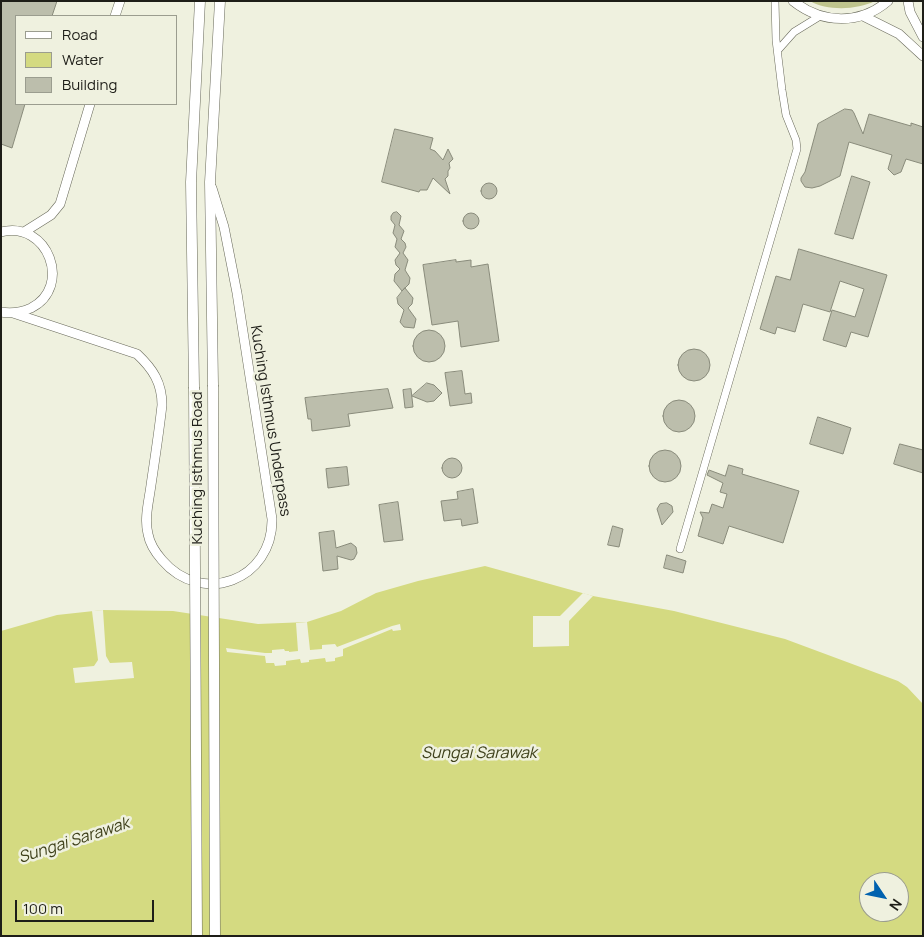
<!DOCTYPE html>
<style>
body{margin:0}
#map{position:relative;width:924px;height:937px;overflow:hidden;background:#eff1df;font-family:Manrope,sans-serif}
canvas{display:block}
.frame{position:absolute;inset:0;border:2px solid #1e1e18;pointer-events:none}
.legend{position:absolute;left:15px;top:15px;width:162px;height:90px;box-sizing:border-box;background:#eff1df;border:1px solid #9b9d8f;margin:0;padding:6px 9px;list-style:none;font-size:15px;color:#1e1e18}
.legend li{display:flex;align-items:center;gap:10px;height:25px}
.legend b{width:25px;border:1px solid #9b9d8f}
.north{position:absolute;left:859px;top:872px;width:50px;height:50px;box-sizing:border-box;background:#eff1df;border:1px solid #9b9d8f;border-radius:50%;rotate:124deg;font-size:14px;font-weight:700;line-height:20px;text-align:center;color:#1e1e18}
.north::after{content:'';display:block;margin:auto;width:18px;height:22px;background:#0062af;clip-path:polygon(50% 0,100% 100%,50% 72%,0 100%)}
.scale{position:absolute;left:15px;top:900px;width:139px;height:22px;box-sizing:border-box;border:2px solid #1e1e18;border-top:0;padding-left:6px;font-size:15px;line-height:18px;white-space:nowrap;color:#1e1e18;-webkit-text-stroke:4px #eff1df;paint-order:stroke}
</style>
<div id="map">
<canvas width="924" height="937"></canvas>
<div class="frame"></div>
<ul class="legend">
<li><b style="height:6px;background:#fff"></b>Road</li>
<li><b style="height:14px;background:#d4da81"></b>Water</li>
<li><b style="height:14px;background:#bcbeac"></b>Building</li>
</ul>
<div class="north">N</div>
<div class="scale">100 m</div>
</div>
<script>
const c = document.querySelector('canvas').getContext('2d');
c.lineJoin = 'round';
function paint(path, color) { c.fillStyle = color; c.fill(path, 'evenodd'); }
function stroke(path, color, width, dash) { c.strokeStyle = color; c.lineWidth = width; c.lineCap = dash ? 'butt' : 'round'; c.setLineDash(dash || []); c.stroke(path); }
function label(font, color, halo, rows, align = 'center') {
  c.font = font + ' Manrope,sans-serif'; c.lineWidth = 5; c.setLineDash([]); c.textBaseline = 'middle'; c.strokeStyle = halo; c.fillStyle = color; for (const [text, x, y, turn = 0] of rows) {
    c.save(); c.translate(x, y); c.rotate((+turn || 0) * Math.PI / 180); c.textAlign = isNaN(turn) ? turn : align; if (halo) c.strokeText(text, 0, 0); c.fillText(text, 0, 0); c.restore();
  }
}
paint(new Path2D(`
 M810,1H875C857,10 827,11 810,1Z`), '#bfc48d');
paint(new Path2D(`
 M485,566L593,596L674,611L785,639L898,681L907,687L923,704V936H1V631L57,615L103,610L173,611L258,624L307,622L341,611L376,593L418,581ZM869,882H899V912H869Z`), '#d4da81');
paint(new Path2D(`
 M583,593L593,596L569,621V646L533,647V616H560Z
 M103,610L106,656L110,663L132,662L134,678L75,683L73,668L94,666L98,660L92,611Z
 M307,622L310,650L322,649V645L335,644L337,647L392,626L400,624L401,630L393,631L392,629L343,649V656L335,658V661L326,662L325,658L309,660V662L301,663L300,659L286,661V665L275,666L274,663H266L265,656L227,652L226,648L265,653H272V650L284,649L285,651H289V652L298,651L296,623Z`), '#eff1df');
const building = new Path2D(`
 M1,1H57L52,16H16V104H25L12,148L1,144Z
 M845,109L852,110L854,113L863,134L869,114L911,126V123L923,127V164L906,159L901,172L894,175L888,169L892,155L849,142L840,176L820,186L812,188L805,187L801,181V178L805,172L818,124Z
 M395,129L433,138L430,149L435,151L443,160L448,149L453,159L449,163L450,168L448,171V176L445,179L450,194L433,178L427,190H420L419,192L382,182Z
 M852,176L870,182L853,239L835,234Z
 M481 191a8 8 0 1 1 16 0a8 8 0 1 1-16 0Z
 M397,212L401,216L399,225L404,231L401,239L405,243L406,247L403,253L408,260L405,270L410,278L409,284L402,291L394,281L395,274L400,269L396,265L395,260L400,253L395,247L397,239L393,233L395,225L391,220V216L393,213Z
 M463 221a8 8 0 1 1 16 0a8 8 0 1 1-16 0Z
 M799,249L887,275L868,337L851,332L846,347L823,340L832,310L855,317L864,289L840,281L830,312L803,304L795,332L777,327L775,334L760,329L776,276L790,280Z
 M456,260V262L471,260V267L488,264L499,341L461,347L458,321L432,325L423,265Z
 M405,288L413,298L412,304L408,308L416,319L414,328L404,327L400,322L404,310L398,304L397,298Z
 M413 346a16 16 0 1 1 32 0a16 16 0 1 1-32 0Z
 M678 365a16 16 0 1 1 32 0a16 16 0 1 1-32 0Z
 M462,371L465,394L471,393L472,403L450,406L445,373Z
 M427,383L434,385L442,393L434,401L427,402L412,396Z
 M388,389L393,408L348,414L350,426L312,431L311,419H308L305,398Z
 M411,389L413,407L405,408L403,390Z
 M663 416a16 16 0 1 1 32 0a16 16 0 1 1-32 0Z
 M818,417L851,428L843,454L810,444Z
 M900,444L923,450V473L894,464Z
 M649 466a16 16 0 1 1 32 0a16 16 0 1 1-32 0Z
 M442 468a10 10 0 1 1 20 0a10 10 0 1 1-20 0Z
 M729,465L743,469L742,474L799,491L783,543L729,526L723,544L698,536L703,518L700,512L709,513L712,504L723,508L727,494L720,492L723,483L707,475L709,470L725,476Z
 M347,467L349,485L328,488L326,469Z
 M473,489L478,523L462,526L461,519L444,521L441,501L458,499L457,492Z
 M398,502L403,540L384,542L379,505Z
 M667,503L672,506L673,512L662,525L657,509L660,504Z
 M613,526L623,529L619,547L608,545Z
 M334,531L336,548L351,543L356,547L357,553L354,559L351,560L337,556L338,569L323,571L319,533Z
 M667,555L686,561L683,573L664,568Z`);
paint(building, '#bcbeac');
stroke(building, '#898b7b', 1);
const minor = new Path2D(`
 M778,50L794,32L820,16
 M680,549L797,149L796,140L786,115L782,90L776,40L775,1`);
const tertiary = new Path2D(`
 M793,1C822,24 860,25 888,1
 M908,1L910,12L923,37
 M115,16L120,1
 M863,16L899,34L923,56
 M1,232C48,220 73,287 31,308C22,312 12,314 1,312
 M24,232L51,215L60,204L90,104
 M13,313L137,354C153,369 162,383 162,405C159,432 155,458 151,485C149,501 144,518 148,534C150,545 155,552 162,560C202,607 273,580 272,519L237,293L224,227L212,188`);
const secondary = new Path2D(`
 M213,385L210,182L220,1
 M194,387L191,182L200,1`);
stroke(minor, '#68695a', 8);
stroke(tertiary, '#68695a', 10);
stroke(secondary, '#68695a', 11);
stroke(minor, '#fff', 7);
stroke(tertiary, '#fff', 9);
stroke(secondary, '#fff', 10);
const secondaryBridge = new Path2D(`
 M213,385L215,936
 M194,387L197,936`);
stroke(secondaryBridge, '#68695a', 11, []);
stroke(secondaryBridge, '#fff', 10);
label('15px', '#1e1e18', '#eff1df', [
 ["Kuching Isthmus Underpass",270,421,81],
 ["Kuching Isthmus Road",198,468,-90]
]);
label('italic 16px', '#3f411b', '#eff1df', [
 ["Sungai Sarawak",479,754],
 ["Sungai Sarawak",74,841,-18]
]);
</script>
